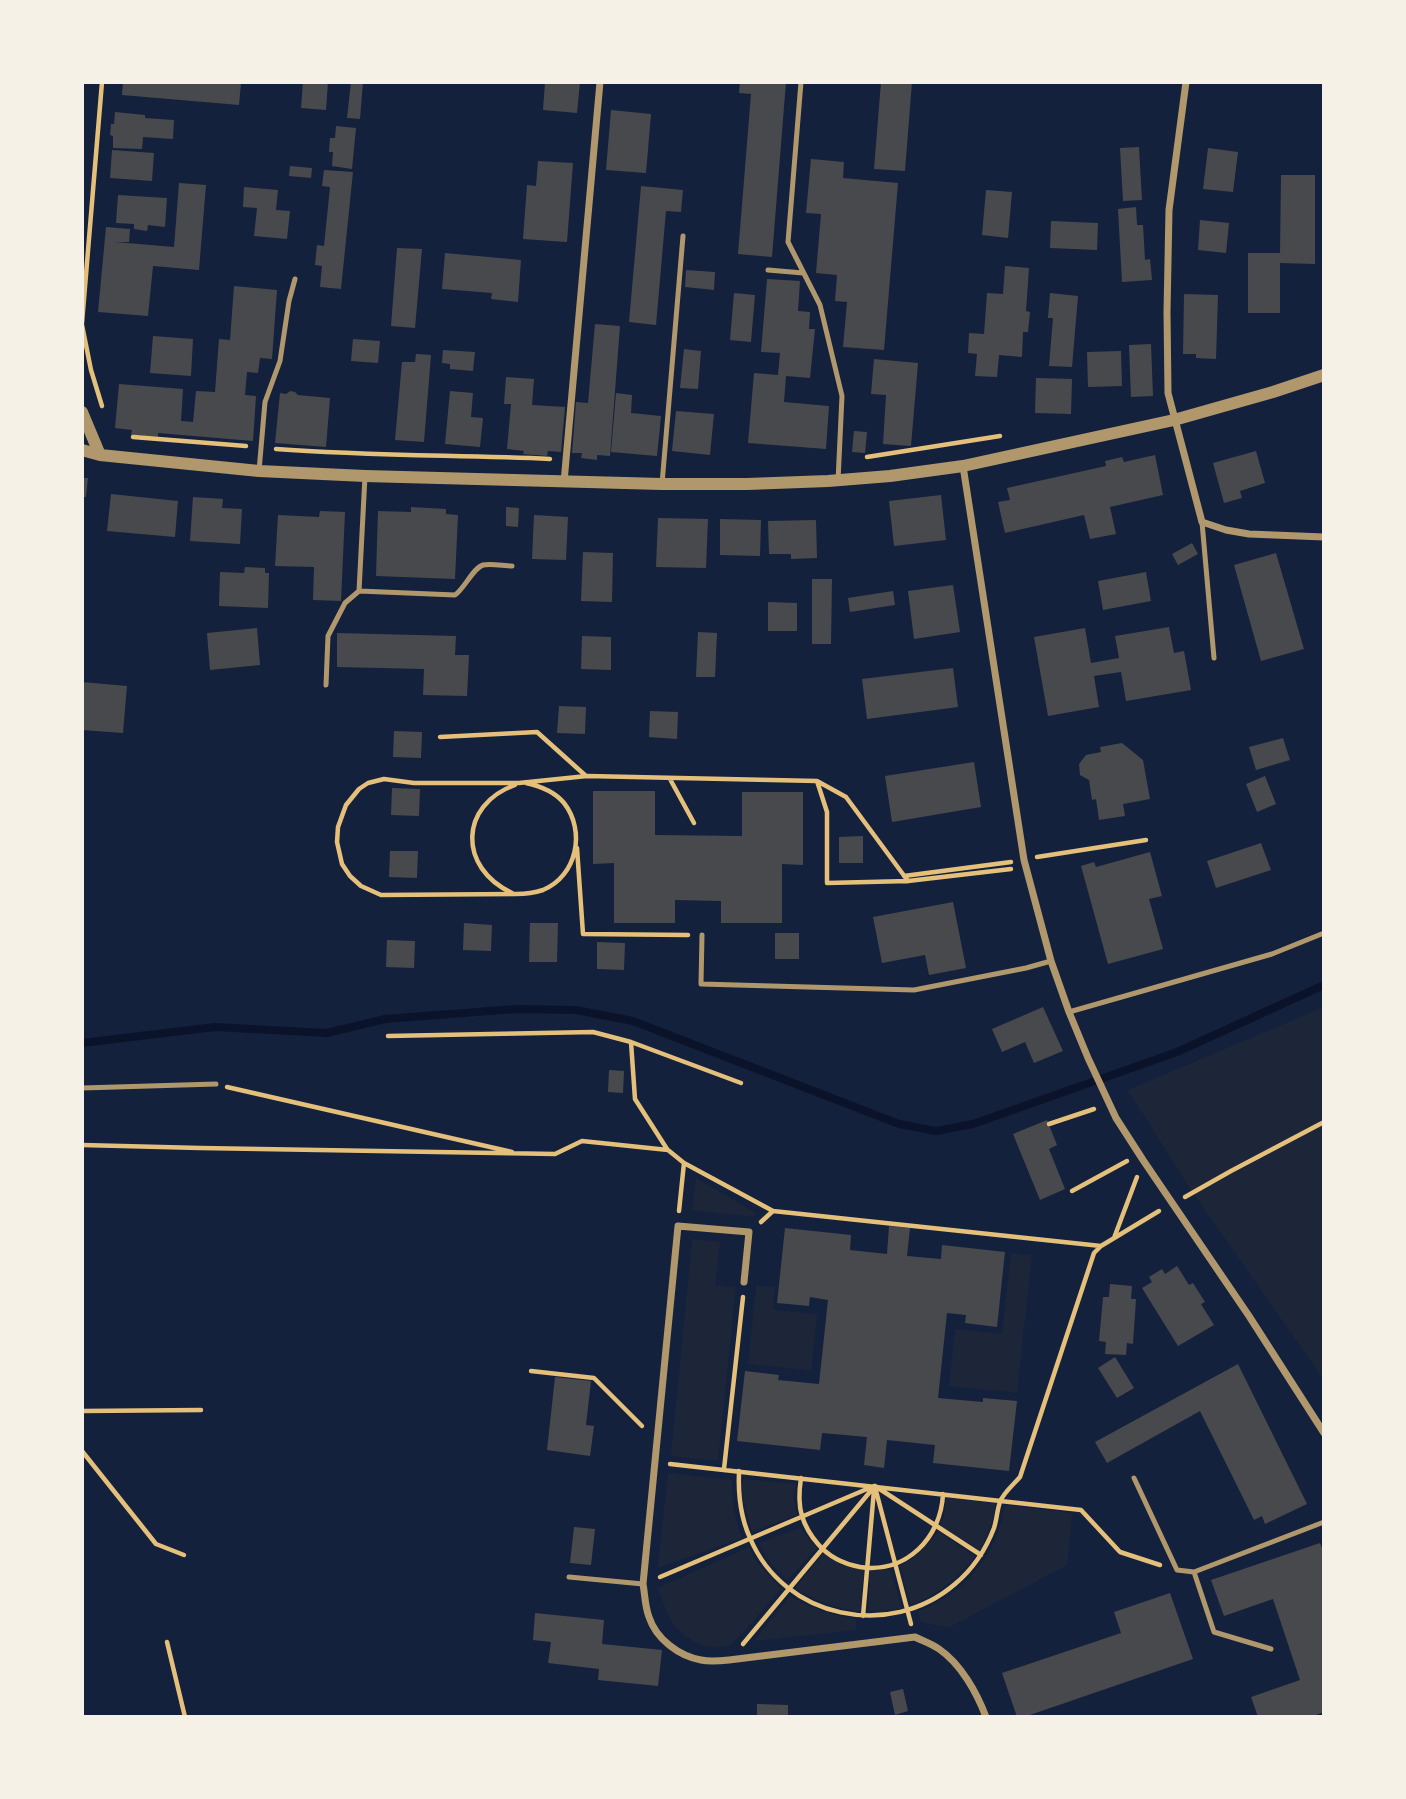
<!DOCTYPE html>
<style>
body{margin:0}
#map{position:relative;width:1406px;height:1799px;overflow:hidden;background:#14213d;font-family:Barlow,sans-serif}
canvas{display:block}
.frame{position:absolute;inset:0;border:84px solid #f6f1e7;pointer-events:none}
</style>
<div id="map">
<canvas width="1406" height="1799"></canvas>
<div class="frame"></div>
</div>
<script>
const c = document.querySelector('canvas').getContext('2d');
c.lineJoin = 'round';
function paint(path, color) { c.fillStyle = color; c.fill(path, 'evenodd'); }
function stroke(path, color, width, dash) { c.strokeStyle = color; c.lineWidth = width; c.lineCap = dash ? 'butt' : 'round'; c.setLineDash(dash || []); c.stroke(path); }
paint(new Path2D(`
 M1324,1007V1380L1189,1187L1128,1090Z
 M696,1178L756,1213L753,1217L692,1210Z
 M692,1239L720,1242L715,1285L736,1287L718,1461L671,1456Z
 M1011,1253L1032,1255L1017,1393L949,1386L955,1329L1002,1334Z
 M756,1286L775,1287L773,1310L817,1314L811,1371L748,1364Z
 M668,1473L732,1480C731,1501 735,1518 742,1538L658,1568Z
 M743,1479L796,1484L794,1498L797,1515L752,1532L742,1494Z
 M946,1498L996,1503C994,1520 987,1536 979,1551L940,1525L944,1517Z
 M1005,1505L1072,1513L1067,1565L948,1628L921,1622L918,1611C954,1599 985,1568 998,1532C1002,1523 1003,1513 1005,1505Z
 M800,1528L817,1548L787,1580C775,1569 766,1558 759,1543Z
 M938,1531L975,1557C958,1578 937,1595 911,1605L900,1566C917,1557 927,1546 938,1531Z
 M749,1547L756,1561L781,1589C773,1598 737,1641 730,1645C709,1653 685,1640 673,1623C666,1612 662,1600 658,1588Z
 M824,1553C837,1562 849,1567 864,1570L860,1612C836,1608 816,1601 795,1588Z
 M890,1569L902,1608L891,1610L868,1611L870,1571Z
 M790,1596C811,1609 832,1615 856,1619V1630L754,1641Z`), '#1d2539');
stroke(new Path2D(`
 M82,1043L215,1027L327,1033L385,1019L516,1009L576,1010L633,1021L899,1124L936,1131L973,1124L1177,1052L1324,985`), '#0b132b', 8);
paint(new Path2D(`
 M123,82L241,83L239,105L122,95Z
 M303,82H328L326,110L301,108Z
 M351,82H363L360,119L347,118Z
 M545,82H580L577,113L543,110Z
 M740,82H786L772,257L738,254L751,94L739,93Z
 M881,82H912L905,171L874,169Z
 M611,110L651,114L646,173L606,170Z
 M115,112L145,115V118L174,120L173,139L143,137L142,149L113,148V136L110,135L111,124H114Z
 M336,126L356,128L352,169L332,166L333,152H329L330,138H335Z
 M1139,147L1142,200L1123,201L1120,148Z
 M1208,148L1238,152L1233,192L1203,189Z
 M112,150L154,153L152,181L110,178Z
 M811,159L844,162L843,178L898,183L884,350L843,347L847,302L835,301L837,275L816,273L821,214L806,213Z
 M538,161L573,163L567,242L523,239L527,185L536,186Z
 M290,166L312,168L311,178L289,176Z
 M324,170L353,172L341,289L320,287L322,266L315,265L317,245L324,246L330,187L322,186Z
 M1281,175H1315V264L1280,263V313H1248V253H1280Z
 M179,183L206,185L199,270L153,266L148,316L98,312L106,227L130,229L129,242H115L174,247Z
 M641,186L683,190L681,212L666,211L656,325L629,322Z
 M244,187L278,190L276,210L290,211L287,239L254,236L257,208L243,207Z
 M986,190L1012,192L1008,238L982,235Z
 M118,195L167,198L165,227L148,225L147,231L134,229V224L116,223Z
 M1136,207L1137,225H1143L1145,260L1150,259L1152,280L1122,282L1118,209Z
 M1200,220L1229,223L1226,253L1198,250Z
 M1051,221L1098,223L1097,250L1050,248Z
 M397,248L422,249L415,328L391,326Z
 M445,253L521,260L518,302L491,299L492,293L442,289Z
 M1005,266L1029,268L1026,311L1030,312L1028,332H1023L1022,357L999,355L997,377L975,376L977,354L968,353L969,333L984,334L987,293L1003,294Z
 M686,270L715,272L714,290L685,287Z
 M767,279L800,281L798,311L810,312L809,329H815L810,378L786,376L784,402L829,406L826,449L748,443L754,373L778,375L780,353L761,352Z
 M234,286L277,290L272,359L260,358L258,373L247,372L245,395L256,396L253,441L158,433V437L131,435L132,430L115,428L119,384L183,389L181,421L193,422L196,391L215,392L219,339L230,340Z
 M734,293L755,295L751,342L730,340Z
 M1050,293L1078,296L1072,367L1049,366L1053,318H1048Z
 M1184,294L1218,295L1216,359L1196,358V354H1183Z
 M595,324L620,326L610,456L597,455V460L581,458L582,453H572L576,402L588,403Z
 M153,336L193,339L191,376L150,373Z
 M353,339L380,341L378,363L351,361Z
 M1151,344L1153,396L1131,397L1129,345Z
 M684,349L701,351L698,389L680,388Z
 M443,350L475,352L473,371L450,369V364L442,363Z
 M1121,351L1122,386L1088,387L1087,352Z
 M416,354L431,355L424,442L395,440L402,362H415Z
 M874,359L918,363L911,446L883,444L886,395L871,394Z
 M506,377L534,379L532,405L565,407L561,452L548,451L547,456L523,454L524,451L507,449L511,404H504Z
 M1036,378L1072,379L1071,414L1035,413Z
 M290,391L295,392L298,395L330,398L326,447L275,443L280,393L286,394Z
 M450,391L473,393L471,417L483,418L480,447L445,444Z
 M616,393L632,395L631,413L661,416L657,456L611,452Z
 M676,411L714,414L710,455L672,451Z
 M854,431L867,432L865,453L852,452Z
 M1256,451L1265,483L1240,491L1242,498L1224,503L1213,463Z
 M1155,455L1163,495L1110,507L1116,534L1090,539L1084,515L1005,533L998,502L1010,500L1007,488L1106,466L1105,461L1122,457L1124,462Z
 M82,478H88L86,497H82Z
 M111,494L178,501L175,537L107,531Z
 M941,495L946,540L894,546L889,501Z
 M193,497L223,499L222,508L242,509L240,544L190,541Z
 M411,507L446,509V514L458,515L455,579L376,576L378,511L411,512Z
 M506,507L519,508L518,527L506,526Z
 M320,511L345,512L341,601L313,600L314,567L275,566L278,515L319,517Z
 M534,515L568,517L566,560L532,559Z
 M658,518L708,519L706,568L656,567Z
 M720,519L761,520L760,556L720,555Z
 M816,520L817,558L791,559V554H769L768,521Z
 M1192,543L1198,554L1178,565L1172,554Z
 M583,552L613,553L612,602L581,601Z
 M1276,553L1304,649L1261,661L1234,565Z
 M245,567L265,568V573H269L268,608L219,606L220,572L244,573Z
 M1146,572L1151,601L1103,610L1098,581Z
 M812,579H832L831,644H812Z
 M953,585L960,632L914,639L908,591Z
 M893,591L895,605L850,612L848,598Z
 M768,602L797,603V631H768Z
 M1169,627L1174,653L1184,651L1191,690L1126,701L1121,672L1094,676L1099,707L1048,716L1034,637L1085,628L1091,663L1119,658L1115,636Z
 M257,628L260,665L210,670L207,633Z
 M698,632L717,633L715,677H696Z
 M337,633L456,636L455,655H469L467,696L423,695L424,669L337,667Z
 M582,636L611,637V670L581,669Z
 M953,668L958,707L867,719L862,679Z
 M82,682L127,686L123,733L82,730Z
 M559,706L586,707L585,734L557,733Z
 M650,711L678,712L677,739L649,737Z
 M394,731L422,732L421,758L393,757Z
 M1283,738L1290,760L1256,770L1249,747Z
 M1122,743L1143,760L1150,799L1123,804L1125,816L1099,820L1096,799L1092,800L1089,780L1080,775L1079,764L1086,755L1101,752L1100,747Z
 M974,762L981,807L892,822L885,776Z
 M1265,776L1276,804L1257,812L1246,784Z
 M392,788L420,789L419,816L391,815Z
 M593,791H655V835L742,836V792H803V865L782,864V923H721V901L675,900V923H614V863L593,864Z
 M863,836V863H839V837Z
 M1261,843L1271,870L1216,888L1207,861Z
 M390,851H418L417,878L389,877Z
 M1150,852L1162,896L1149,899L1163,949L1108,964L1081,866L1094,862L1096,867Z
 M953,902L966,968L929,975L925,955L882,963L873,917Z
 M464,923L492,925L491,951L463,950Z
 M530,923H558L557,962H529Z
 M775,933H799V959H775Z
 M387,940L415,941L414,968L386,967Z
 M597,942L625,943L624,970L597,969Z
 M1043,1007L1063,1051L1034,1063L1025,1042L1002,1052L992,1029Z
 M609,1070L624,1071L623,1093L608,1092Z
 M1047,1120L1057,1145L1049,1149L1065,1189L1040,1200L1013,1134Z
 M889,1226L910,1228L907,1256L941,1259L942,1245L1005,1252L997,1327L965,1323L966,1315L947,1313L938,1398L983,1402V1398L1017,1401L1009,1471L933,1463L935,1445L887,1440L884,1468L864,1465L867,1437L822,1433L820,1450L737,1441L745,1371L779,1375L778,1380L819,1384L828,1300L810,1297L809,1306L777,1303L785,1228L851,1235L850,1250L887,1254Z
 M1177,1266L1189,1285L1193,1283L1205,1302L1201,1304L1214,1325L1178,1346L1142,1288L1152,1282L1149,1277L1162,1269L1165,1274Z
 M1110,1284L1132,1286L1131,1299H1136L1133,1344L1127,1343L1126,1355L1105,1354L1106,1342L1099,1341L1103,1297H1109Z
 M1115,1357L1134,1388L1117,1398L1098,1368Z
 M1238,1364L1307,1504L1265,1524L1262,1516L1254,1520L1200,1411L1107,1463L1095,1442Z
 M555,1377L591,1381L586,1425L594,1426L590,1456L547,1450Z
 M574,1527L595,1529L591,1565L570,1563Z
 M1320,1543L1324,1553V1712L1311,1717H1258L1251,1697L1300,1680L1273,1599L1224,1616L1211,1580Z
 M1170,1593L1193,1659L1024,1717H1017L1002,1673L1121,1633L1114,1612Z
 M535,1613L604,1620L602,1644L662,1650L658,1686L598,1680L599,1669L548,1663L551,1642L533,1640Z
 M903,1689L908,1711L895,1715L890,1692Z
 M757,1704L788,1705V1717H757Z`), '#48494c');
stroke(new Path2D(`
 M82,323L102,82
 M82,325L91,370L102,406
 M133,437L246,446
 M276,449C367,456 459,455 550,459
 M867,457L1000,436
 M440,737L537,732L586,776
 M670,779L694,823
 M817,781L827,812V883L908,881L1011,869
 M526,783C540,786 554,791 564,803C586,831 577,876 543,890C534,893 525,894 516,894L381,895L361,886L350,876L342,864L337,842L338,827L346,805L359,789L368,783L384,779L414,783H519L587,776L817,781L846,797L908,881
 M577,848L583,934L688,935
 M1037,857L1146,840
 M904,876L1011,862
 M512,893C458,868 459,805 515,785
 M388,1036L593,1032L631,1042L741,1083
 M631,1042L635,1099L667,1149
 M227,1087L512,1152
 M1049,1124L1094,1109
 M82,1145L200,1148L555,1154L582,1141L668,1150L684,1163L773,1211L1101,1246
 M1072,1191L1127,1161
 M1185,1197L1231,1171L1324,1122
 M679,1211L684,1163
 M761,1222L773,1211
 M1114,1238L1137,1177
 M531,1371L594,1378L642,1426
 M82,1411L201,1410
 M82,1451L156,1544L184,1555
 M670,1464L1081,1510L1120,1552L1160,1565
 M724,1469L743,1297
 M739,1471C738,1494 740,1516 750,1538C784,1619 890,1640 955,1584C973,1569 986,1549 994,1528C997,1519 997,1510 1000,1502C1003,1493 1014,1484 1020,1477L1094,1253L1101,1246L1159,1211
 M801,1478C799,1491 798,1503 802,1516C805,1526 811,1536 818,1544C829,1557 844,1564 860,1567C906,1574 941,1538 943,1494
 M875,1486L981,1555
 M875,1487L911,1624
 M660,1577L874,1486
 M863,1616L874,1490
 M167,1642L185,1717
 M743,1644L874,1487`), '#e5c07b', 4.5);
stroke(new Path2D(`
 M801,82L788,242L820,305L842,396L838,481
 M768,270L803,273
 M259,471L265,402L280,361L289,301L295,279
 M662,484L683,236
 M1202,522L1214,658
 M359,591L455,595C465,588 473,568 483,565C491,563 504,566 512,566
 M326,685L328,636L345,603L359,591L365,476
 M702,935L701,984L914,990L1026,968L1051,961
 M1069,1012L1272,954L1324,933
 M82,1088L216,1084
 M1134,1478L1177,1570L1194,1572L1324,1522
 M1194,1572L1214,1632L1271,1649
 M569,1577L643,1584`), '#b1986c', 5);
stroke(new Path2D(`
 M1186,82L1169,210L1167,312L1168,393L1202,522L1226,530L1249,534L1324,537
 M963,466L1024,860L1051,961L1069,1012L1088,1058L1116,1118L1143,1160L1249,1316L1324,1433
 M564,482L600,82
 M744,1282L749,1232L678,1226L643,1584C645,1595 645,1607 649,1617C656,1639 679,1656 701,1660C710,1662 720,1661 729,1660L915,1637C923,1641 932,1644 939,1649C961,1664 977,1693 986,1717`), '#b1986c', 7);
stroke(new Path2D(`
 M82,412L100,455
 M82,450L100,455L259,471L365,476L662,484H747L828,481L890,476L963,466L1174,420L1273,392L1324,375`), '#b1986c', 12);
</script>
